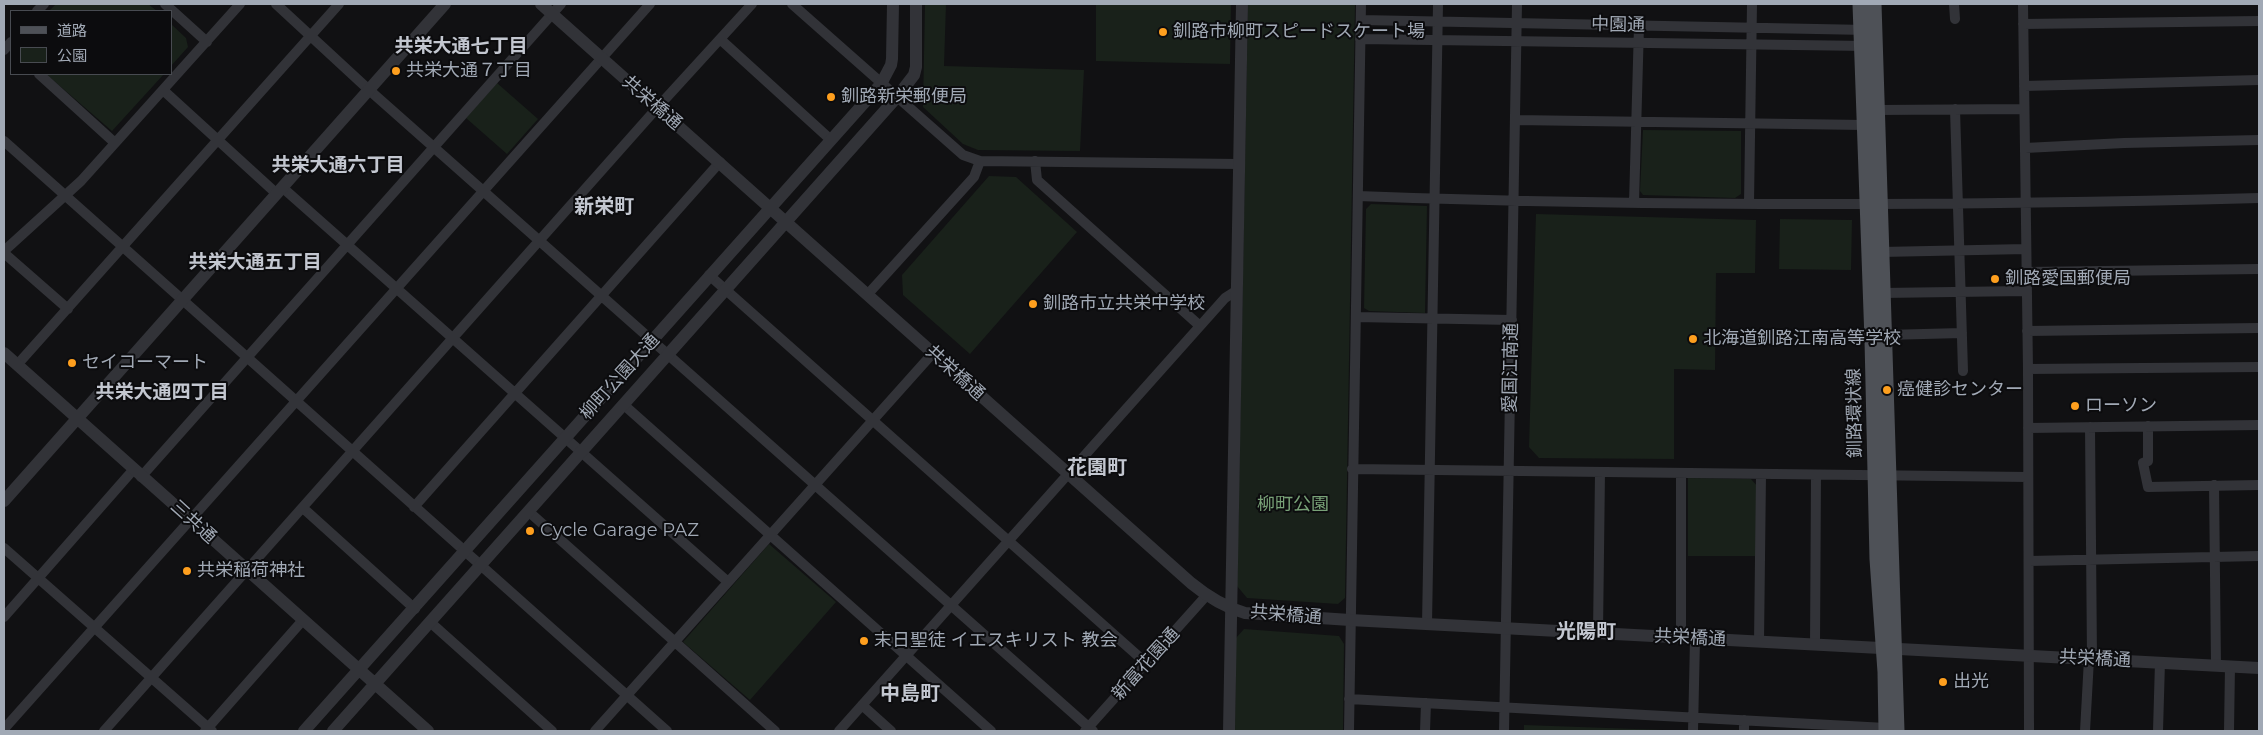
<!DOCTYPE html>
<meta charset="utf-8">
<style>
body{margin:0}
#map{position:relative;width:2263px;height:735px;overflow:hidden;background:#111113;font-family:Montserrat,"Noto Sans JP",sans-serif}
canvas{display:block}
.frame{position:absolute;inset:0;border:5px solid #a1a9b5;pointer-events:none}
.legend{position:absolute;left:10px;top:10px;width:162px;height:65px;box-sizing:border-box;background:#0c0c0e;border:1px solid #484b51;margin:0;padding:6px 9px;list-style:none;font-size:15px;color:#a1a9b5}
.legend li{display:flex;align-items:center;gap:10px;height:25px}
.legend b{width:25px;border:1px solid #484b51}
</style>
<div id="map">
<canvas width="2263" height="735"></canvas>
<div class="frame"></div>
<ul class="legend">
<li><b style="height:6px;background:#4e5157"></b>道路</li>
<li><b style="height:14px;background:#19211a"></b>公園</li>
</ul>
</div>
<script>
const c = document.querySelector('canvas').getContext('2d');
c.lineJoin = 'round';
function paint(path, color) { c.fillStyle = color; c.fill(path, 'evenodd'); }
function stroke(path, color, width, dash) { c.strokeStyle = color; c.lineWidth = width; c.lineCap = dash ? 'butt' : 'round'; c.setLineDash(dash || []); c.stroke(path); }
function label(font, color, halo, rows, align = 'center') {
  c.font = font + ' Montserrat,"Noto Sans JP",sans-serif'; c.lineWidth = 4; c.setLineDash([]); c.textBaseline = 'middle'; c.strokeStyle = halo; c.fillStyle = color; for (const [text, x, y, turn = 0] of rows) {
    c.save(); c.translate(x, y); c.rotate((+turn || 0) * Math.PI / 180); c.textAlign = isNaN(turn) ? turn : align; if (halo) c.strokeText(text, 0, 0); c.fillText(text, 0, 0); c.restore();
  }
}
paint(new Path2D(`
 M56,4H148L157,11H49Z
 M925,4H946L944,66L1084,70L1080,151L978,150L963,144L923,107Z
 M1096,4H1231L1230,64L1096,61Z
 M1248,4H1355L1345,598L1338,604L1247,598L1237,586Z
 M171,24L186,38L188,47L171,66Z
 M46,74H164L112,131Z
 M497,83L538,119L507,154L466,118Z
 M1643,130L1741,131V194L1735,198L1643,195L1640,191Z
 M989,176L1016,177L1077,232L970,354L903,295L902,275Z
 M1371,204L1427,206L1425,313L1369,311L1364,308L1366,209Z
 M1536,214L1756,220L1755,273H1716L1715,370L1674,369V459L1539,458L1529,447Z
 M1780,219L1852,220L1851,270L1779,269Z
 M1688,478L1751,479L1757,486L1756,556H1688Z
 M769,544L836,602L750,700L683,642Z
 M1244,629L1339,636L1344,644L1343,731H1235L1236,638Z
 M1524,725L1663,730L1665,731H1524Z`), '#19211a');
stroke(new Path2D(`
 M165,4L207,42
 M276,4L368,89L1093,731
 M792,4L963,155L980,161L1239,164
 M1954,4L1955,19
 M2023,4L2028,369L2029,731
 M37,11L44,4
 M1361,20L1867,30
 M2023,24L2259,21
 M720,39L831,140
 M1360,39L1867,46
 M4,50L11,42
 M39,74L115,143
 M2024,86L2259,80
 M163,90L277,194
 M1955,109L1963,371
 M1878,110L2024,109
 M1515,120L1864,125
 M4,141L667,731
 M2025,148L2124,143L2259,140
 M1035,161L1037,180L1200,326
 M283,188L728,582
 M1358,196C1659,207 1959,206 2259,198
 M1634,203L1639,26
 M1749,203L1752,4
 M4,251L81,181L240,4
 M1881,252L2026,249
 M4,253L68,309
 M2026,272L2259,269
 M709,275L1146,663
 M1882,293L2026,291
 M868,294L974,177L980,161
 M1356,317L1512,320
 M2027,331L2259,328
 M1885,335L1962,333
 M17,365L339,4
 M2028,369L2259,367
 M624,405L991,731
 M2148,426V461L2143,463L2148,487L2259,485
 M2090,427L2092,659
 M2028,428L2259,425
 M1352,469L2028,477
 M141,477L561,4
 M2214,485L2216,665
 M414,507L720,162
 M303,508L415,609
 M528,511L775,731
 M4,548L212,731
 M2029,561L2259,556
 M4,617L134,469
 M430,622L552,731
 M1427,624L1438,4
 M1598,633L1600,472
 M1681,638V473
 M1759,642L1761,475
 M1815,645L1816,476
 M1349,699L1886,728
 M862,705L891,731
 M4,729L650,4
 M104,731L657,108L752,4
 M205,731L303,620
 M595,731L933,353
 M839,731L1225,298L1236,291
 M1085,731L1206,596
 M1349,731L1361,4
 M1425,731L1426,703
 M1504,731L1517,4
 M1693,731L1695,639
 M1744,731V720
 M2085,731L2089,659
 M2158,731L2160,662
 M2229,731L2230,666`), '#323338', 10);
stroke(new Path2D(`
 M541,4L1191,583C1208,597 1224,607 1245,613L1350,620L2259,668
 M4,353L428,731
 M4,501L445,4
 M304,731L881,84L891,65L892,59L893,4
 M333,731L897,97L914,75L916,67V4
 M1229,731L1242,4`), '#323338', 12);
stroke(new Path2D(`
 M1860,4L1872,340L1877,559L1885,672L1886,731
 M1874,4L1897,731`), '#4e5157', 15);
for (const [x, y, r, color] of [
 [1163,32,5,"#fe9f1e"],
 [396,71,5,"#fe9f1e"],
 [831,97,5,"#fe9f1e"],
 [1995,279,5,"#fe9f1e"],
 [1033,304,5,"#fe9f1e"],
 [1693,339,5,"#fe9f1e"],
 [72,363,5,"#fe9f1e"],
 [1887,390,5,"#fe9f1e"],
 [2075,406,5,"#fe9f1e"],
 [530,531,5,"#fe9f1e"],
 [187,571,5,"#fe9f1e"],
 [864,641,5,"#fe9f1e"],
 [1943,682,5,"#fe9f1e"]
]) { const dot = new Path2D(); dot.arc(x, y, r, 0, 2 * Math.PI); c.fillStyle = color; c.fill(dot); stroke(dot, '#0c0c0e', 2); }
label('18px', '#a1a9b5', '#0c0c0e', [
 ["中園通",1618,25,1],
 ["共栄橋通",652,103,41],
 ["愛国江南通",1511,368,-89],
 ["共栄橋通",955,373,42],
 ["柳町公園大通",620,377,-48],
 ["釧路環状線",1855,413,-91],
 ["三共通",193,522,42],
 ["共栄橋通",1286,615,5],
 ["共栄橋通",1690,638,3],
 ["共栄橋通",2095,659,3],
 ["新富花園通",1146,664,-48]
]);
label('18px', '#a1a9b5', '#0c0c0e', [
 ["釧路市柳町スピードスケート場",1173,32],
 ["共栄大通７丁目",406,71],
 ["釧路新栄郵便局",841,97],
 ["釧路愛国郵便局",2005,279],
 ["釧路市立共栄中学校",1043,304],
 ["北海道釧路江南高等学校",1703,339],
 ["セイコーマート",82,363],
 ["癌健診センター",1897,390],
 ["ローソン",2085,406],
 ["Cycle Garage PAZ",540,531],
 ["共栄稲荷神社",197,571],
 ["末日聖徒 イエスキリスト 教会",874,641],
 ["出光",1953,682]
], 'left');
label('18px', '#78a177', '#0c0c0e', [
 ["柳町公園",1293,505]
]);
label('bold 19px', '#c3c7d0', '#0c0c0e', [
 ["共栄大通七丁目",461,46],
 ["共栄大通六丁目",338,165],
 ["共栄大通五丁目",255,262],
 ["共栄大通四丁目",162,392]
]);
label('bold 20px', '#c3c7d0', '#0c0c0e', [
 ["新栄町",604,207],
 ["花園町",1097,468],
 ["光陽町",1586,632],
 ["中島町",910,694]
]);
</script>
